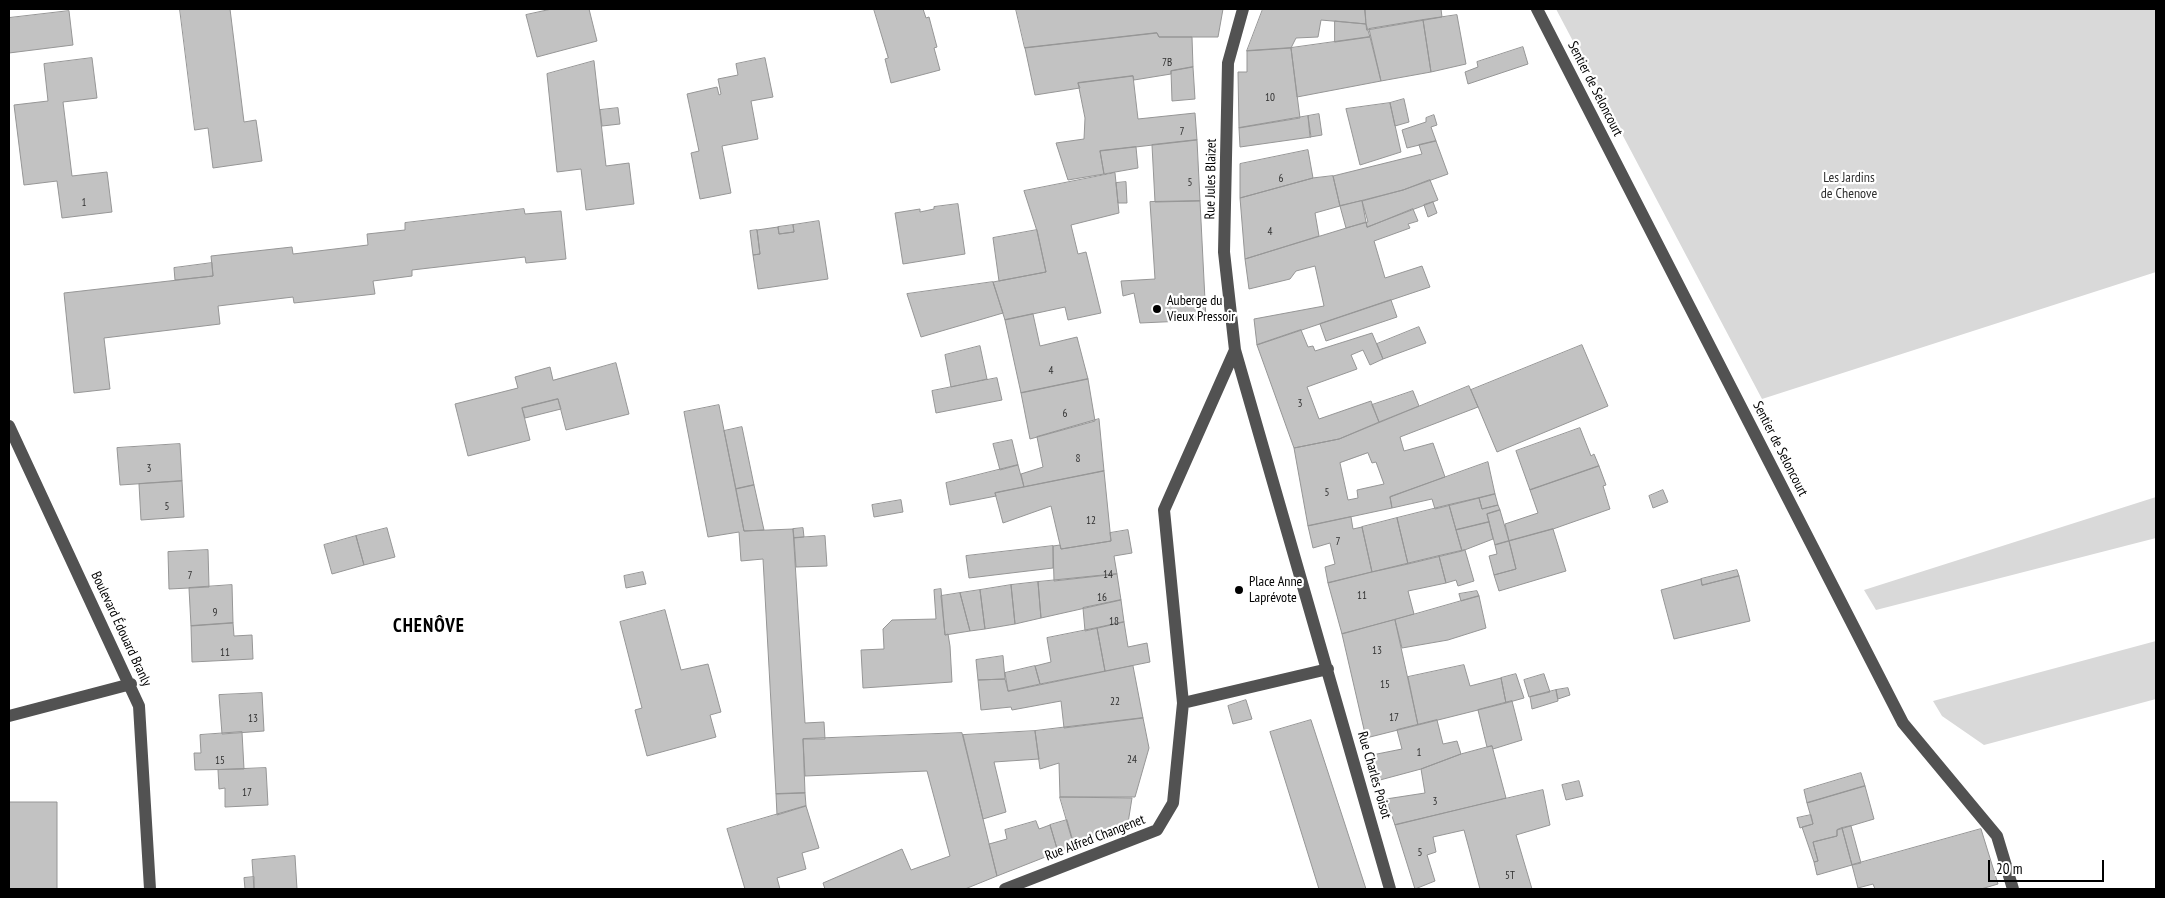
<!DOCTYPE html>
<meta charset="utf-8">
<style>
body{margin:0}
#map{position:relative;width:2165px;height:898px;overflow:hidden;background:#fff;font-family:"PT Sans Narrow",sans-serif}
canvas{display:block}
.frame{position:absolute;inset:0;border:10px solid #000;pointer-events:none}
.scale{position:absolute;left:1988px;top:860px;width:116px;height:22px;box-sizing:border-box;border:2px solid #000;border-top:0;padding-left:6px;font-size:15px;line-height:18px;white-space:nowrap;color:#000;-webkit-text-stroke:4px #fff;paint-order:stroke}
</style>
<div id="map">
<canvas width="2165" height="898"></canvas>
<div class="frame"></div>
<div class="scale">20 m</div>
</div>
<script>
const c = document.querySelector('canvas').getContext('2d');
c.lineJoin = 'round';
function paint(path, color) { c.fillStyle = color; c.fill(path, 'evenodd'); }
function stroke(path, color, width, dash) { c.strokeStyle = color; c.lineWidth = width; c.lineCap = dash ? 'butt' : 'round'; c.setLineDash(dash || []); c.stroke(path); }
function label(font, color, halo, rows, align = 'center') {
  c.font = font + ' "PT Sans Narrow",sans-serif'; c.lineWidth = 4.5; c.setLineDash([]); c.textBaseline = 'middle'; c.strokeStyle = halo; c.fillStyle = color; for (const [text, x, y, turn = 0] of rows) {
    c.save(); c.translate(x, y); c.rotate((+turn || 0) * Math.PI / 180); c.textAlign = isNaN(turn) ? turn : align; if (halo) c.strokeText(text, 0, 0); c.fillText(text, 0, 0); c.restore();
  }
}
paint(new Path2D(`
 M1556,9H2156V272L1762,399Z
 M2156,497V538L1876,610L1864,590Z
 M2156,641V699L1984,745L1942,716L1933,701Z`), '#d9d9d9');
const building = new Path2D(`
 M180,9H230L244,122L256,120L262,161L213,168L208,128L195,130Z
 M552,9H589L597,41L537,57L526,15Z
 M874,9H923L926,18L929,17L937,47L934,48L940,70L891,83L885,59L888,58Z
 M1016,9H1223L1218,37H1159L1157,33L1025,48Z
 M1263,9H1365L1366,24L1321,20L1318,37L1296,38L1291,48L1247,51Z
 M1365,9H1441L1442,17L1367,30Z
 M69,11L73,45L9,53V18Z
 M1457,15L1466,64L1431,72L1423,20Z
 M1423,20L1431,72L1381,81L1369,29Z
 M1335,21L1366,24L1370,37L1335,42Z
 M1157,33L1159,37H1192L1193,67L1171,71V74L1134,80L1133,76L1078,83L1080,88L1035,95L1025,48Z
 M1370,37L1381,81L1297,97L1291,48Z
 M1523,47L1528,64L1468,84L1465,72L1478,67L1477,62Z
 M1291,48L1300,118L1239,128L1238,72H1247V51Z
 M92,58L97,98L63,102L72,176L107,172L112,212L62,218L57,181L24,185L14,105L48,101L44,64Z
 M765,58L773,97L751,101L758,139L722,146L731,193L700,199L691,153L699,151L687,94L717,87L719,95L721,94L718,79L738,75L736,64Z
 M594,61L606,166L629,163L634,204L586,210L581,169L557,172L547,74Z
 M1193,67L1195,99L1172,101L1171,71Z
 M1133,76L1138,119L1195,113L1197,140L1100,151L1104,174L1068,180L1056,143L1084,139L1085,118L1078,83Z
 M1404,99L1409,122L1395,126L1390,103Z
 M1390,103L1401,152L1360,165L1346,109Z
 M618,108L620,124L602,126L600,110Z
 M1319,114L1322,135L1310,137L1308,116Z
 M1434,115L1437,125L1431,127L1436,141L1407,148L1402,130L1426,122V118Z
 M1308,116L1311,137L1240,147L1239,128Z
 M1197,140L1200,201L1155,202L1152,145Z
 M1436,141L1448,174L1403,190L1340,206L1333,176L1422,154L1419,145Z
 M1136,147L1138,168L1104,174L1100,151Z
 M1308,150L1313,178L1240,198V164Z
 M1115,173L1119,213L1071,225L1078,254L1086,252L1101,313L1068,320L1065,307L1005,320L993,282L1046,272L1037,231L1024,191Z
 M1333,176L1340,206L1315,213L1319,236L1245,259L1240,198L1313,178Z
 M1430,180L1438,200L1367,227L1362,201L1403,190Z
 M1126,182L1127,203H1118L1116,183Z
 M1200,201L1206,320L1140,323L1134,293L1123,296L1121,281L1155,279L1150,202Z
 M1362,201L1368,222L1346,228L1340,206Z
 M1433,202L1437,213L1428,217L1424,205Z
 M958,204L965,254L903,264L895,213L920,209V212L934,209V207Z
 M524,209L525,214L561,211L566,259L526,263L525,257L412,270V276L373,281L375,294L294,303L293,297L218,306L220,324L104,338L110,389L74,393L64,293L213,276L211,256L292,247L293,254L368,245L367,234L405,230V223Z
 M1413,209L1418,221L1408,224L1410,228L1374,241L1385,278L1422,266L1430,287L1257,345L1254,319L1324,306L1315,266L1296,271L1290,279L1249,289L1245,259L1366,222L1367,227Z
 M819,221L828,279L758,289L753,255L760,254L757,230L778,227L779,234L794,232L793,225Z
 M793,225L794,232L779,234L778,227Z
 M757,230L760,254L753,255L750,231Z
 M1037,230L1046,272L999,281L993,238Z
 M212,263L213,276L175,280L174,268Z
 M993,282L1003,313L921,337L907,294Z
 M1391,300L1397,317L1326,341L1320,324Z
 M1033,314L1040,346L1077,337L1088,379L1021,393L1005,320Z
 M1419,327L1426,343L1383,359L1377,344Z
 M1301,330L1308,347L1313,346L1315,351L1372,333L1383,359L1370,365L1363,350L1351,355L1357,369L1307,387L1319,419L1371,401L1379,422L1339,439L1294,448L1257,345Z
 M1582,345L1608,406L1497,452L1471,390Z
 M980,346L987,379L951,387L945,355Z
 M616,363L629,414L566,430L558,399L522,408L530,440L468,456L455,404L518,388L515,377L550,367L553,380Z
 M997,378L1002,400L936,413L932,391Z
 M1088,379L1095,421L1030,439L1021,393Z
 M1469,386L1478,407L1400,437L1404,451L1433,443L1445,477L1390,497L1392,508L1308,526L1294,448L1339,439ZM1368,453L1372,463L1376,462L1384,484L1357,490L1358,498L1348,500L1340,463Z
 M1413,391L1419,406L1379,422L1372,405Z
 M558,399L561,409L525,418L522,408Z
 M719,405L744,531L793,529L805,723L824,722L825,739H803L805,793L776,794L763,559L741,561L739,532L708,537L684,412Z
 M1099,419L1104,471L1024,487L1021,474L1043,467L1037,437Z
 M742,427L754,485L736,489L724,431Z
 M1580,428L1591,456L1594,454L1599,466L1530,490L1516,451Z
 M1012,440L1018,465L1000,470L993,444Z
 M180,444L182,481L120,485L117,448Z
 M1488,462L1495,494L1435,509L1432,499L1392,508L1390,497Z
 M1018,465L1024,487L995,493L996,496L950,505L946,483Z
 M1599,466L1606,485L1603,486L1610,509L1553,529L1509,541L1505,524L1538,513L1530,490Z
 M1104,471L1111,541L1061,549L1051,506L1003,523L995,493Z
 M182,481L184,517L141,520L139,484Z
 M754,485L764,530L744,531L736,489Z
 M1663,490L1668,502L1653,508L1649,496Z
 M1495,494L1498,505L1482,509L1479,498Z
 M1479,498L1482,509L1498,505L1500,510L1487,514L1489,522L1456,530L1449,505Z
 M901,500L903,512L874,517L872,505Z
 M1449,505L1462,551L1408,564L1397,518Z
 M1500,510L1509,541L1495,545L1487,514Z
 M1351,517L1353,529L1362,527L1372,572L1328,583L1325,567L1335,564L1330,543L1313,548L1308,526Z
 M1397,518L1408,564L1372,572L1362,527Z
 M1489,522L1493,539L1462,551L1456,530Z
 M387,528L395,557L364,565L356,536Z
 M803,528L804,537L794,538L793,529Z
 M1553,529L1566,571L1499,591L1494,575L1516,569L1509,541Z
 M1128,530L1132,553L1114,556L1117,574L1054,581L1053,546L1060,545L1061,549L1111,541L1110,533Z
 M356,536L364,565L332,574L324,545Z
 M825,536L827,566L796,567L794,538Z
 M1509,541L1516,569L1494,575L1489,556L1497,554L1495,545Z
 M1053,546V568L969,578L966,556Z
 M208,550L209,587L169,589L168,552Z
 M1465,550L1474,581L1458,586L1456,580L1446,583L1439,556Z
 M1439,556L1446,583L1408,591L1414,614L1342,634L1328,583Z
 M1737,570L1739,576L1702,585L1701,579Z
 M643,572L646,584L626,588L624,576Z
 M1117,574L1121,600L1041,618L1038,582Z
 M1739,576L1750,621L1674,639L1661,590L1701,579L1702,585Z
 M1038,582L1041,618L1015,624L1011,585Z
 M232,585L233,623L191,626L189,588Z
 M1011,585L1015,624L985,629L980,590Z
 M941,589L945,635L948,634L950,646L952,682L863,688L861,650L884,649L883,629L892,620L936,619L934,590Z
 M980,590L985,629L970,631L960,593Z
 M1477,591L1479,596L1461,601L1459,594Z
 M960,593L970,631L945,635L941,596Z
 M1479,596L1486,628L1448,640L1402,648L1395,620Z
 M1121,600L1124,622L1085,631L1083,608Z
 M665,610L681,670L708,664L721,712L710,715L716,737L647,756L635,710L642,708L620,622Z
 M1395,620L1418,725L1366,738L1342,634Z
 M1124,622L1128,647L1147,643L1150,662L1105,671L1097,628Z
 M233,623L234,636L252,635L253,659L192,662L191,626Z
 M1097,628L1105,671L1040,684L1035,666L1051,662L1047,638Z
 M1003,656L1005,679L978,680L976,660Z
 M1464,665L1470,686L1501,678L1506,703L1418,725L1408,677Z
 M1035,666L1040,684L1008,691L1005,673Z
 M1133,666L1143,718L1064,728L1061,701L1012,710L1011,707L981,710L978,680L1005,679L1008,691Z
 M1516,674L1524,698L1506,703L1501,678Z
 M1544,674L1550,692L1529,697L1524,680Z
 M1568,688L1570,695L1558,699L1556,690Z
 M1556,690L1558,701L1532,709L1530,697Z
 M262,693L264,731L222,734L219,695Z
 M1246,700L1252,719L1233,724L1228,706Z
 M1512,701L1522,740L1493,749L1492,746L1487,747L1478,710Z
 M1143,718L1149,748L1135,797H1060L1059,763L1040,769L1035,731Z
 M1311,720L1366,889H1319L1270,732Z
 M1437,720L1443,744L1457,741L1461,754L1421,769L1380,780L1372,755L1402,749L1397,730Z
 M1035,731L1039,759L994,762L1006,812L983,819L963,735Z
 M242,732L244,769L195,770L194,753H201L200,735Z
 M962,733L997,876L965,889H825L823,883L902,849L911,870L950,856L927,771L805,776L803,739Z
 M1492,746L1506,798L1395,825L1386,799L1425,793L1421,769L1461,754Z
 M266,768L268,805L225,807V788L219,789L218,770Z
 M1861,773L1865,786L1807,803L1804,790Z
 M1579,781L1583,796L1566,800L1562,785Z
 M1865,786L1874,819L1837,830V836L1813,842L1818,861L1814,862L1802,827L1813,824L1807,803Z
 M1543,790L1550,825L1516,835L1532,889H1480L1464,830L1433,837L1436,852L1427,855L1435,881L1415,889L1395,825Z
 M805,793L806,806L777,815L776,794Z
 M1060,797L1132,798L1128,823L1074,845Z
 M9,802H57V889H9Z
 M806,806L819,848L802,853L806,869L777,878L780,889H745L727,829Z
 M1811,815L1813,824L1800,828L1797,818Z
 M1067,820L1074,845L1058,852L1050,825Z
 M1036,821L1039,829L1050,825L1058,852L997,876L989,844L1007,839L1005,830Z
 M1851,826L1861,863L1852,865L1842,828Z
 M1842,828L1852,865L1817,875L1814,862L1818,861L1813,842L1837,836V830Z
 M1981,829L1998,884L1981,889H1875L1873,884L1858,888L1852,865Z
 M295,856L297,889H254L252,860Z
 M254,877V889H245L244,878Z`);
paint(building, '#c2c2c2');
stroke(building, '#969696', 1);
stroke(new Path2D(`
 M1243,9L1228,63L1224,252L1235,350L1390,889
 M1537,9L1903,723L1997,836L2013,889
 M9,426L139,706L150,889
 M1183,703L1328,669
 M9,716L131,684
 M1005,889L1157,830L1173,803L1183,703L1164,510L1235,350`), '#525252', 12);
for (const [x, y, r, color] of [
 [1157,309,5,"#000"],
 [1239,590,5,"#000"]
]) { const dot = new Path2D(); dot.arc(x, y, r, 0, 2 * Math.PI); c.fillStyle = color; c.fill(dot); stroke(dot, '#fff', 2); }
label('11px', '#303030', null, [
 ["7B",1167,63],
 ["10",1270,98],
 ["7",1182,132],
 ["6",1281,179],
 ["5",1190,183],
 ["1",84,203],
 ["4",1270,232],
 ["4",1051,371],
 ["3",1300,404],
 ["6",1065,414],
 ["8",1078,459],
 ["3",149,469],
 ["5",1327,493],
 ["5",167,507],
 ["12",1091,521],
 ["7",1338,542],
 ["14",1108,575],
 ["7",190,576],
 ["11",1362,596],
 ["16",1102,598],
 ["9",215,613],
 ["18",1114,622],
 ["13",1377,651],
 ["11",225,653],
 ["15",1385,685],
 ["22",1115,702],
 ["17",1394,718],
 ["13",253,719],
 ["1",1419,753],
 ["24",1132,760],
 ["15",220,761],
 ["17",247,793],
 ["3",1435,802],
 ["5",1420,853],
 ["5T",1510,876]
]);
label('14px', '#000', '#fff', [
 ["Sentier de Seloncourt",1595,89,63],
 ["Rue Jules Blaizet",1211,179,-89],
 ["Sentier de Seloncourt",1780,449,63],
 ["Boulevard Édouard Branly",121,629,65],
 ["Rue Charles Poisot",1374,775,74],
 ["Rue Alfred Changenet",1095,838,-21]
]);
label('14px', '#303030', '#fff', [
 ["Les Jardins",1849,178],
 ["de Chenove",1849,194]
]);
label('14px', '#000', '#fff', [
 ["Auberge du",1167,301],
 ["Vieux Pressoir",1167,317],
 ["Place Anne",1249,582],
 ["Laprévote",1249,598]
], 'left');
c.letterSpacing = '1px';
label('bold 19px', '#000', '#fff', [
 ["CHENÔVE",429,627]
]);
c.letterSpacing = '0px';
</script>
